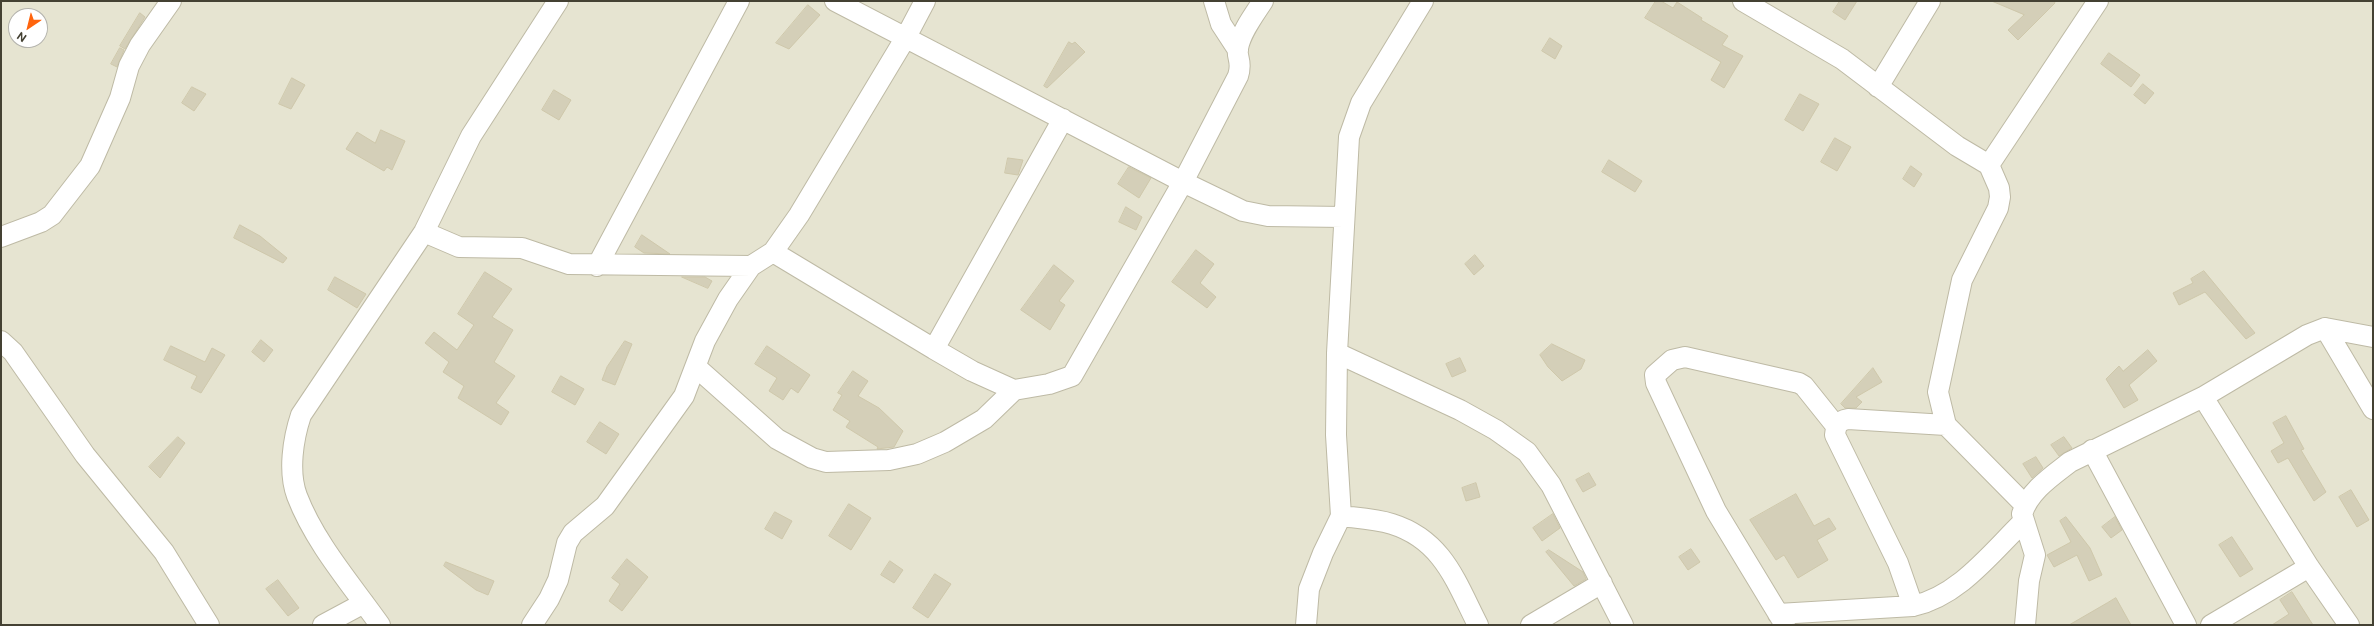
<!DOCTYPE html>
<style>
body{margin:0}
#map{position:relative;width:2374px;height:626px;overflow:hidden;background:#f2f1e3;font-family:"Public Sans",sans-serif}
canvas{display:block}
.frame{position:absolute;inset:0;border:2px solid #444133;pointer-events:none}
.north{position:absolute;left:8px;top:8px;width:40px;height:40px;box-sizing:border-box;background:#fff;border:1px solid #b4b3ad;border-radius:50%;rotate:215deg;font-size:11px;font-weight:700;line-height:16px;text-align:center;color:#444133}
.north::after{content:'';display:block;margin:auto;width:14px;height:18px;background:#ff640d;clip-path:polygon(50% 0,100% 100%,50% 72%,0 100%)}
</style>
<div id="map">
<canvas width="2374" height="626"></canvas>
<div class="frame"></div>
<div class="north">N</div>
</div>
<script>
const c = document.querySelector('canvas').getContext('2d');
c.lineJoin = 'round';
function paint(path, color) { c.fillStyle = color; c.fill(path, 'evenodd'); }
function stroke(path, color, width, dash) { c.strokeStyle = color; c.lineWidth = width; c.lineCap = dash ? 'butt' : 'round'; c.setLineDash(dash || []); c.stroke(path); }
paint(new Path2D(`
 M1,1H2373V625H1ZM16,16H40V40H16Z`), '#e6e4d1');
const building = new Path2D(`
 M1656,1H1661L1673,8L1677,2L1702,18L1701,20L1728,36L1722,45L1743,56L1724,88L1711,80L1721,62L1645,18Z
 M1840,1H1857L1845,20L1833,12Z
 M1992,1H2054L2055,3L2018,40L2008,30L2024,15Z
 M808,5L820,15L789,49L776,43Z
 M140,13L145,17L125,49L120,46Z
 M1550,38L1562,46L1555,59L1542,51Z
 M1069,42L1072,44L1075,42L1085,52L1047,88L1044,86Z
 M120,48L124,50L117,67L111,64Z
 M2109,53L2140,75L2131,87L2101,64Z
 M292,78L305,85L291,109L279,104Z
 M2143,84L2154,93L2145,104L2134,95Z
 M192,87L206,94L194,111L182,103Z
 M554,90L571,100L559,120L542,110Z
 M1800,94L1819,104L1803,131L1785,120Z
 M381,130L405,141L392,170L387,167L384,171L346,149L357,132L375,143Z
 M1835,138L1851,147L1837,171L1821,162Z
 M1008,158L1023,160L1018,175L1005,173Z
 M1609,160L1642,181L1635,192L1602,172Z
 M1911,166L1922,174L1914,187L1903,179Z
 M1129,167L1151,178L1139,198L1118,184Z
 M1126,207L1142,217L1136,230L1119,222Z
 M240,225L260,236L287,258L283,263L234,238Z
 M642,235L670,254L644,253L635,247Z
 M1196,250L1214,264L1200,283L1216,297L1207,308L1172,282Z
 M1475,255L1484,266L1474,275L1465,264Z
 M1054,265L1074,281L1059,301L1065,305L1050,330L1021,310Z
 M2204,271L2255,333L2246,339L2205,292L2179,305L2173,293L2193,283L2191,279Z
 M485,272L512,289L492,317L513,330L494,362L515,376L496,403L509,412L501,425L458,398L464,386L443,372L449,362L425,343L434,332L457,350L474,325L458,314Z
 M335,277L366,294L357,308L328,290Z
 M682,277H705L712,281L708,288Z
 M261,340L273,350L264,362L252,352Z
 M625,341L632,344L615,385L602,380L607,367Z
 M1552,344L1585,360L1581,369L1562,381L1548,367L1540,355Z
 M171,346L205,362L212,348L225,355L201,393L191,388L197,376L164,360Z
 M767,346L810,375L798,393L791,388L783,400L769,391L777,378L755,364Z
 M2148,350L2157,361L2129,385L2138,400L2124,408L2106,379L2119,366L2123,371Z
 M1460,358L1466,371L1452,377L1446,364Z
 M1873,368L1882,382L1856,397L1862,402L1856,408H1845L1841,404Z
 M853,371L868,381L858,396L879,408L903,431L894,447L877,449L878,447L846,427L850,421L833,410L842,395L838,393Z
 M561,376L584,389L575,405L552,392Z
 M2286,416L2304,449L2301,450L2326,492L2314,501L2288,458L2278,463L2271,451L2284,443L2273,423Z
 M600,422L619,434L606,454L587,442Z
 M178,437L185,443L160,478L149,467Z
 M2064,437L2072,448L2059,456L2051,445Z
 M2036,457L2043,468L2032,478L2023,464Z
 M1589,473L1596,485L1583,492L1576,480Z
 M1476,483L1480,497L1466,501L1462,488Z
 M2351,490L2369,520L2357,527L2339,497Z
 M1796,494L1814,526L1829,518L1836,529L1817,540L1828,560L1798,578L1784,555L1776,560L1750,520Z
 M849,504L871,518L851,550L829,536Z
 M775,512L792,521L782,539L765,529Z
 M1553,514L1560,528L1542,541L1533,528Z
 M2066,517L2090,548L2102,575L2089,581L2077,555L2054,567L2047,555L2071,542L2060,521Z
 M2115,517L2122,530L2111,538L2102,527Z
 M2232,537L2253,569L2240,577L2219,545Z
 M1691,549L1700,562L1688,570L1679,557Z
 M1549,550L1583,572L1586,579L1574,586L1546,552Z
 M627,559L648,577L622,611L609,601L620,584L612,578Z
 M890,561L903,570L894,583L881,575Z
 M446,562L494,581L488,595L476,590L444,566Z
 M935,574L951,584L928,618L913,608Z
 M278,580L299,608L288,616L266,589Z
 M2292,592L2313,625H2272L2289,614L2280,600Z
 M2116,598L2131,625H2069L2107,603Z`);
paint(building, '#d4cfb8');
stroke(building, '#cfc8ab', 1);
const minor = new Path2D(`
 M835,1L1183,182L1243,211L1268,216L1344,217
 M925,1L906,37L799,215L773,252L934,349L1063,119
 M1214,1L1221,24L1238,50
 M1743,1L1842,59L1957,146L1989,165L1999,188L2000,197L1998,208L1962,280L1938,392L1946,425L2025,505
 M1878,87L1930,1
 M1989,165L2098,1
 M424,232L459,247L522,248L569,264L751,266
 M1,237L41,222L52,215L90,166L120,98L129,66L140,45L171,1
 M597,266L739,1
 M2325,328L2373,409
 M1,341L13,352L85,455L164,552L209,625
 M934,349L972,371L1014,390L1049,384L1072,376L1183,182L1238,76C1243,61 1236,58 1238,48C1241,32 1254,15 1263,1
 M1337,353L1460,410L1496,430L1527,452L1551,485L1623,625
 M696,367L777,439L812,458L826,462L889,460L917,454L945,442L984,419L1014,390
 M2203,397L2309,567L2349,625
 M2092,450L2186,625
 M1341,516C1357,518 1376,519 1392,524C1443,540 1456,582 1478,625
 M1913,606L1898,563L1835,435C1836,425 1838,421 1848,419L1946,425
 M1778,614L1913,606C1959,596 1991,553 2024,521
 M323,625L364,603
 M380,625C351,584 315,543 297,496C288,472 293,439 301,415L424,232L471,136L558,1
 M532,625L549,599L558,580L567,543L573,533L605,506L684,396L705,341L728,299L751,266L773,252
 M1306,625L1309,589L1323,553L1341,516L1336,435L1337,353L1349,137L1361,103L1423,1
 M1531,625L1602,583
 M1785,625L1716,511L1656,383L1655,375L1672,360L1685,357L1799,383L1804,386L1836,426
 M2025,625L2029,581L2035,555L2022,514C2029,491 2052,476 2070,462L2203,397L2307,335L2325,328L2373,337
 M2211,625L2309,567`);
stroke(minor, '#bebaa5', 22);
stroke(minor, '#fff', 20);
</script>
